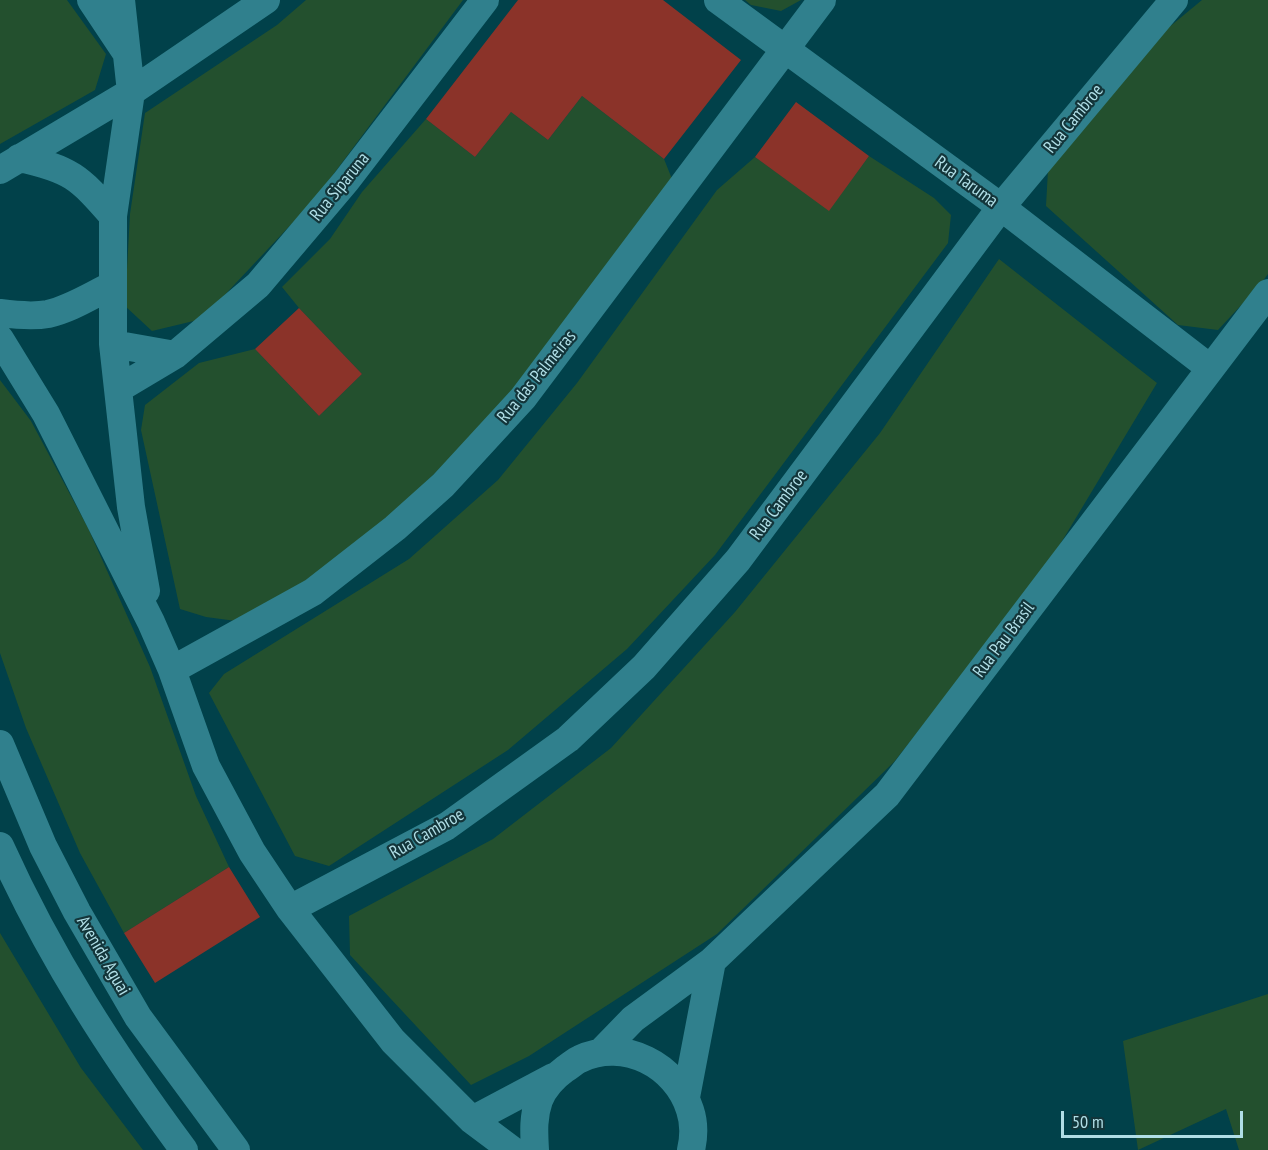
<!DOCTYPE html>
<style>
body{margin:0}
#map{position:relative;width:1268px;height:1150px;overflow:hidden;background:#01414a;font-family:"PT Sans Narrow",sans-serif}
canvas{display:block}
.scale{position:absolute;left:1061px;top:1111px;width:182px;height:27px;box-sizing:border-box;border:3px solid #b0dee6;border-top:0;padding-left:8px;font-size:18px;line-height:21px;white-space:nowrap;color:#b0dee6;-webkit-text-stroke:4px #13353a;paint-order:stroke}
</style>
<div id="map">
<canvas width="1268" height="1150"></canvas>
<div class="scale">50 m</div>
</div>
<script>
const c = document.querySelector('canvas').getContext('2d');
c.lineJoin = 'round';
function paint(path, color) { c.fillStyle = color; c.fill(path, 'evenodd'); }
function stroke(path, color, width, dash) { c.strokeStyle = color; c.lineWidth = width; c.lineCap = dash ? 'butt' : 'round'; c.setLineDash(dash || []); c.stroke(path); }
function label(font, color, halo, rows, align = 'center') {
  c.font = font + ' "PT Sans Narrow",sans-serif'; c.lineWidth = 4.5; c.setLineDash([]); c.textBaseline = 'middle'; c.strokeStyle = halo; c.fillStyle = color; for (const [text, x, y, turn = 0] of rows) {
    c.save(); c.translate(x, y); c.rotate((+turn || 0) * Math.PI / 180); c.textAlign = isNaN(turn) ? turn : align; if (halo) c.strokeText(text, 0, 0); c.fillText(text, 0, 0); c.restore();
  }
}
paint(new Path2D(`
 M0,0H67L106,54L95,90L0,144Z
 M306,0H463L315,199L202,319L152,331L125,306L130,214L145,113L277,25Z
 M745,0H801L781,11L751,5Z
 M1202,0H1268V274L1259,286L1218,330L1178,325L1046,206L1048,170L1162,33Z
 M582,96L664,159L672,179L490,420L393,514L305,582L236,621L206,617L180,609L141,430L145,405L199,363L255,349L319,416L362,374L299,308L282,287L330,239L362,192L426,119L475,157L511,112L548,140Z
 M869,156L934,198L951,215L948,243L715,555L627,649L508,750L329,866L295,856L209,693L224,674L409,559L498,480L577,383L717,190L755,157L829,210Z
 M999,259L1157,383L1044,571L894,762L717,934L529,1056L471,1085L350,955L349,916L493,839L611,748L735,612L880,433Z
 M0,380L31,421L88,528L150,667L196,796L229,867L124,933L80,853L26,728L0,653Z
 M0,933L81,1068L143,1150H0Z
 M1268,994V1150H1239L1226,1109L1138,1150L1123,1041Z`), '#23502e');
paint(new Path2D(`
 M518,0H663L741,60L664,159L582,96L548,140L511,112L475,157L426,119Z
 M796,102L869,156L829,211L755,157Z
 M299,308L362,374L319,416L255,349Z
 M229,867L260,917L155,983L124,933Z`), '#8b3329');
stroke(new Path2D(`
 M91,0L125,51
 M121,0L131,92L113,216V344L131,507L146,591
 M718,0L1001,207L1210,368
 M19,158C71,169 79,177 113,216
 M0,170L131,92L266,0
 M0,313C15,315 32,317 48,314C71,309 92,295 113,285
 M0,339L46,414L151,622L172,670L206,766L252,852L290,909L393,1041L472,1120L512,1150
 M113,344L175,355
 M118,389L175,355L258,285L346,181L485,0
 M172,670L313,592L395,528L443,485L523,398L822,0
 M0,744L43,846L77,912L138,1017L236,1150
 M0,846C50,957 112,1053 184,1150
 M290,909L447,826L568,739L644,667L738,560L1001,207L1174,0
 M712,961L887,795L1268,293
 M601,1052L633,1019L712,961L686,1097
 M472,1120L553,1077
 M535,1150C534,1132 533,1117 539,1100C544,1088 554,1077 565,1069C570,1066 575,1061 580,1059C624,1038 676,1065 690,1110C694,1122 694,1137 691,1150`), '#30808d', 28);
label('18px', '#b0dee6', '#13353a', [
 ["Rua Cambroe",1074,119,-51],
 ["Rua Taruma",966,182,36],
 ["Rua Siparuna",340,187,-51],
 ["Rua das Palmeiras",537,377,-51],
 ["Rua Cambroe",779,505,-53],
 ["Rua Pau Brasil",1004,640,-53],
 ["Rua Cambroe",427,834,-30],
 ["Avenida Aguai",103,956,60]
]);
</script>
